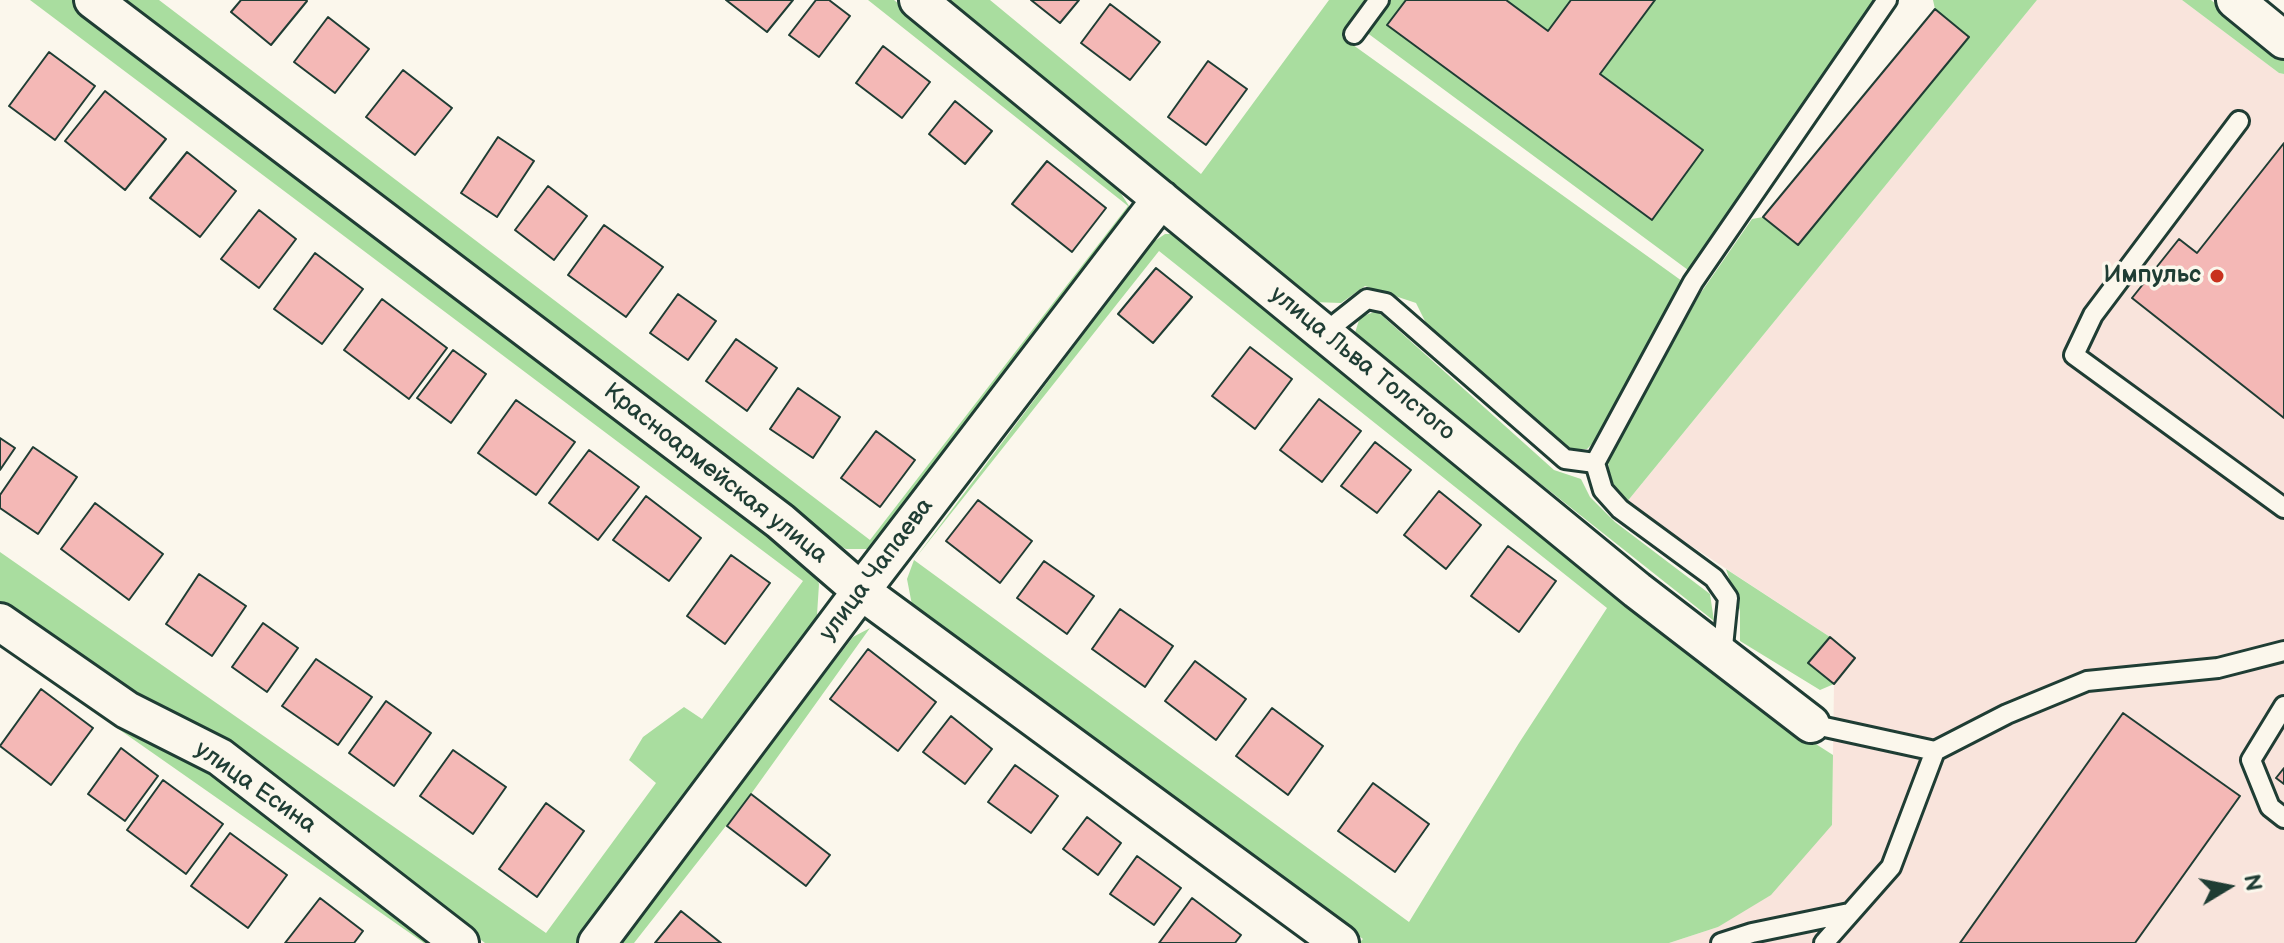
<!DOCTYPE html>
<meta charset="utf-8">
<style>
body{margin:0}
#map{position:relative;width:2284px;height:943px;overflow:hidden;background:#fbf7ec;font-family:"Balsamiq Sans",sans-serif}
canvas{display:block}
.north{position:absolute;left:2188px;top:847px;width:80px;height:80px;-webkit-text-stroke:6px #fbf7ec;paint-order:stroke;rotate:80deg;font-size:22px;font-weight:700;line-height:32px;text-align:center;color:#1f3d34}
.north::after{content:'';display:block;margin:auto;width:28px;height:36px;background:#1f3d34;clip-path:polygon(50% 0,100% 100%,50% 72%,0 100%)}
</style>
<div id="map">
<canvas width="2284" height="943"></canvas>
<div class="north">N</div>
</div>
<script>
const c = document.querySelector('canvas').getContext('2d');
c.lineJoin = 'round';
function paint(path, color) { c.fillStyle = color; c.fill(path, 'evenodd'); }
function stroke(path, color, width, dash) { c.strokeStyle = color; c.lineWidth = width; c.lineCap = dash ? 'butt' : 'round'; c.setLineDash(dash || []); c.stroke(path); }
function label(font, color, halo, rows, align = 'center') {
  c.font = font + ' "Balsamiq Sans",sans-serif'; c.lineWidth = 7; c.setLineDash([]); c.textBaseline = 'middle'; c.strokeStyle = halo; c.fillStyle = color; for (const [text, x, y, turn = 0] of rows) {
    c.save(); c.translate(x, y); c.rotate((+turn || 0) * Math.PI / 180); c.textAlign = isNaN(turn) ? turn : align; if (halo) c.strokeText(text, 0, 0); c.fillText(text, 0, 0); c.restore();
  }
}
paint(new Path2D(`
 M2037,0H2182L2279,73L2284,74V943H1669L1718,927L1832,825L1834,684L1855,658L1830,637L1626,503Z`), '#f9e4dc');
paint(new Path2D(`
 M30,0H74L550,357L808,559L819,584L817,615L806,635L685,804L579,943H485L228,746L135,698L0,605V552L546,933L656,783L629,760L643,737L684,707L702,719L803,581Z
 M112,0H159L870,540L1128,206L868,0H894L1111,178L1129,206L1127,224L875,549H846L815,534Z
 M949,0H990L1201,174L1329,0H1368L1342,37L1682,281L1600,436L1587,449H1566L1432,335L1416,303L1365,286L1341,303L1313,302Z
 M1389,0H1876L1688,270L1366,32Z
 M1933,0H2037L1626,503L1611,484L1608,462L1700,294L1752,219L1763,217L1798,245L1968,38L1935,9Z
 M2182,0H2211L2284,60V74L2279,73Z
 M1165,234H1181L1783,723L1833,755L1832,825L1771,895L1718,927L1669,943H1359L1363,939L912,605L907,579L914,560L1152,243ZM1159,251L1607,608L1519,743L1409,922L914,560Z
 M1377,311L1554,470L1581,479L1590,497L1615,522L1710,594L1714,621L1354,336L1360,317Z
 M1726,569L1830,637L1808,663L1834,684L1820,690L1740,641V611Z
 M870,628L751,794L634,943H617L853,637Z
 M0,637L212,767L443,943H424L0,646Z`), '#a9dd9f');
const building = new Path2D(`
 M241,0H306L307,1L271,45L231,12Z
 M726,0H793L767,32Z
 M816,0H829L850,16L819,57L789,35Z
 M1031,0H1079L1060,23Z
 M1406,0H1506L1548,31L1571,0H1655L1600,74L1703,150L1652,220L1387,25Z
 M1110,4L1160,42L1130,80L1081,43Z
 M1935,9L1969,37L1798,245L1763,217Z
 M328,17L369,49L335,93L294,62Z
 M883,46L930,82L902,118L856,83Z
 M49,52L95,86L55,140L9,106Z
 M1208,61L1247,89L1206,145L1168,117Z
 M403,70L452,108L415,155L366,117Z
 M105,91L166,139L125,190L65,141Z
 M955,101L992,131L965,164L929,134Z
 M498,137L534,161L497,217L461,193Z
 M2284,143V418L2132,298L2179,239L2197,253Z
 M187,152L236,191L200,237L150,198Z
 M1047,161L1106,208L1072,252L1012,204Z
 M548,186L587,216L554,260L515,230Z
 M259,210L296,239L259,288L221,259Z
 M604,225L663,267L626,317L568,275Z
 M315,253L363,289L322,344L274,309Z
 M1156,268L1192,297L1153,343L1118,314Z
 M678,294L716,321L688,360L650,333Z
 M382,299L447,348L409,399L344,350Z
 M736,339L777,368L747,411L706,381Z
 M1250,347L1292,379L1255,429L1212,396Z
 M453,350L486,374L451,423L417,398Z
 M798,388L840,417L813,458L770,429Z
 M1319,399L1361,431L1322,482L1280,450Z
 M516,400L575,442L536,495L478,453Z
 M876,431L915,460L880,507L841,478Z
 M0,438L15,448L0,470Z
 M1375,442L1411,470L1377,513L1341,486Z
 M33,447L77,477L38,534L0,508V495Z
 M589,450L639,487L598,540L549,503Z
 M1439,491L1481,525L1446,569L1404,535Z
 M646,496L701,538L669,581L613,540Z
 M978,500L1032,541L1000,583L946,541Z
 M95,503L163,554L129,600L61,549Z
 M1508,546L1556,581L1519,632L1471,596Z
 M731,555L770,583L725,644L687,616Z
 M1044,561L1094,596L1067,634L1017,598Z
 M199,574L246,606L212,656L166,624Z
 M1120,609L1173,646L1145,687L1092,649Z
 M263,623L298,648L267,692L232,667Z
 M1830,637L1855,658L1834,684L1808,663Z
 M868,649L936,702L898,751L830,699Z
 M316,659L372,697L338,745L282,706Z
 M1195,661L1246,699L1216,740L1165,701Z
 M41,689L93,728L51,785L0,746Z
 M386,701L431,733L394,786L349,753Z
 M1272,708L1323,746L1288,795L1236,756Z
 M2123,713L2240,796L2135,943H1960Z
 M951,716L992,749L965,784L923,752Z
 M121,748L158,776L125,821L88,794Z
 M453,750L506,787L473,834L420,796Z
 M1015,765L1058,796L1031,833L988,802Z
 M2284,768V784L2276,778Z
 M163,780L223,824L186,874L127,830Z
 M1373,783L1429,824L1395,872L1338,831Z
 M751,794L830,855L806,886L727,826Z
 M546,803L584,831L537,897L499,869Z
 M1087,817L1121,843L1098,875L1063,849Z
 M230,833L287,875L248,928L191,886Z
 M1137,856L1181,888L1154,925L1110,894Z
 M320,898L363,931L354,943H285Z
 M1192,898L1241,935L1235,943H1159Z
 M681,911L721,943H655Z`);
paint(building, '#f4b8b6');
stroke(building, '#1f3d34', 2);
const service = new Path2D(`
 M1354,34L1379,0
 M2239,121L2093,315L2074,355L2284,508
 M1324,333L1367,299L1386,303L1565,459L1595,463L1693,282L1887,0
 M1595,463L1603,490L1620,509L1714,578L1728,598L1722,656
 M2284,706L2251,760L2270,807L2284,818
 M1811,724L1935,751L2007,714L2087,681L2218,668L2284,651
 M1721,943L1752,933L1849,913
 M1824,943L1891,867L1935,751`);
const minor = new Path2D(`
 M93,0L780,521L861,591L1340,943
 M918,0L1637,590L1811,724
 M2235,0L2284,40
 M0,622L127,710L220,757L460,943
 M597,943L861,591L1161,199`);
stroke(service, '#1f3d34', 24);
stroke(minor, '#1f3d34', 42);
stroke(service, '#fbf7ec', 18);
stroke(minor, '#fbf7ec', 36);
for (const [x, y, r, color] of [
 [2217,276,8,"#c8321e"]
]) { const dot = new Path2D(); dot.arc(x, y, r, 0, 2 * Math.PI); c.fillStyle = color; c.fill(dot); stroke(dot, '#fbf7ec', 3); }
label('bold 24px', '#1f3d34', '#fbf7ec', [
 ["Импульс",2201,276]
], 'right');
label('24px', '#1f3d34', '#fbf7ec', [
 ["улица Льва Толстого",1362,364,39],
 ["Красноармейская улица",715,474,38],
 ["улица Чапаева",877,570,-53],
 ["улица Есина",255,788,35]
]);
</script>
